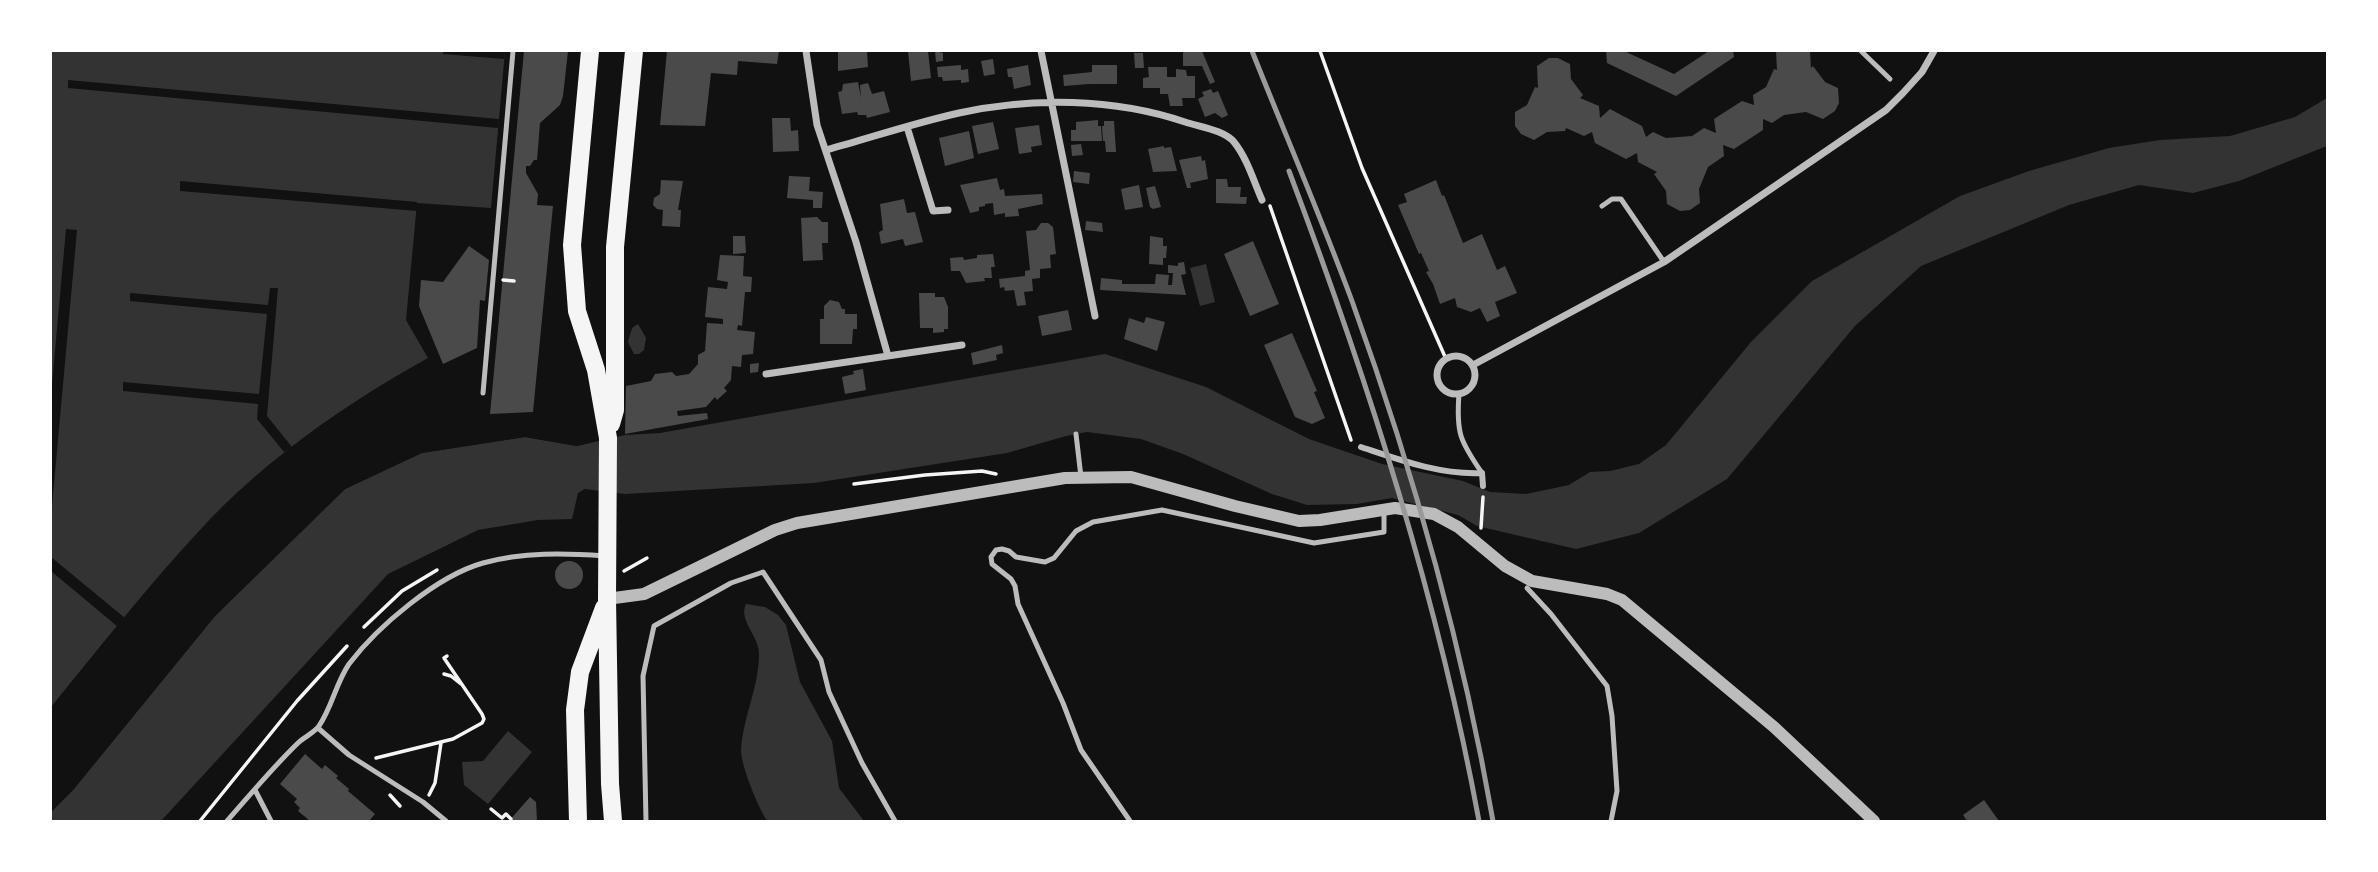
<!DOCTYPE html>
<style>
body{margin:0}
#map{position:relative;width:2378px;height:872px;overflow:hidden;background:#111;font-family:Jost,sans-serif}
canvas{display:block}
.frame{position:absolute;inset:0;border:52px solid #fff;pointer-events:none}
</style>
<div id="map">
<canvas width="2378" height="872"></canvas>
<div class="frame"></div>
</div>
<script>
const c = document.querySelector('canvas').getContext('2d');
c.lineJoin = 'round';
function paint(path, color) { c.fillStyle = color; c.fill(path, 'evenodd'); }
function stroke(path, color, width, dash) { c.strokeStyle = color; c.lineWidth = width; c.lineCap = dash ? 'butt' : 'round'; c.setLineDash(dash || []); c.stroke(path); }
paint(new Path2D(`
 M51,51H505L491,208L417,203L406,320L428,358C345,404 263,461 199,531C147,587 99,648 51,707Z
 M2327,98V146L2239,181L2193,193L2139,185L2069,205L1921,266L1855,326L1727,479L1639,533L1576,549L1477,526L1458,515L1392,498L1357,504L1307,505L1272,494L1183,454L1141,439L1087,432L1066,436L1007,453L814,483L625,494L585,489L578,493L572,519L538,520L478,530L388,574L161,821H51V812L73,790L215,616L345,489L421,453L525,437L577,446L625,435L660,433L1105,354L1206,387L1309,439L1382,464L1463,481L1490,492L1526,494L1569,485L1590,472L1610,471L1639,464L1666,445L1751,342L1812,281L1960,196L2029,171L2109,148L2160,140L2230,136L2295,117Z
 M1206,264L1215,302L1200,306L1190,268Z
 M638,324L646,338L644,350L639,354H634L628,342L632,328Z
 M746,604L765,607L778,615L786,625L800,682L832,741L839,788L864,821H767C758,807 741,766 741,750C743,717 759,687 759,654C759,635 738,621 746,604Z
 M508,731L532,752L488,804L464,785L462,762L483,761Z`), '#333');
paint(new Path2D(`
 M443,51H505L504,59L443,54Z
 M68,80L499,119L498,128L68,88Z
 M180,181L417,202V211L180,191Z
 M66,229L77,230L51,517V395Z
 M270,288H278L267,416L292,447L284,452L257,419L258,404L123,391V382L259,394L267,314L130,301V293L268,305Z
 M525,433L577,442L588,440L589,443L577,446L525,437L422,453L345,489L215,616L73,790L51,812V807L70,788L212,614L343,487L421,449Z
 M51,557L125,618L118,627L51,571Z`), '#111');
paint(new Path2D(`
 M524,51H568L563,96L560,105L540,123L537,160H534L530,166H526V173L538,194L537,205L553,206L533,412L490,414Z
 M667,51H779L777,64L738,61L737,75L711,73L705,126L660,125Z
 M838,51H867L868,67L838,71Z
 M908,51H928L931,78L911,81Z
 M935,51L943,53V61L936,62Z
 M1183,51H1202L1215,82L1210,84L1202,66H1183Z
 M1606,51H1624L1674,74L1709,51H1733L1734,57L1676,96L1607,63Z
 M1776,51H1810L1811,68L1813,66L1825,82L1838,88L1839,103L1835,111L1823,119L1806,112L1784,115L1772,123L1763,119V130L1734,149L1723,145L1724,156L1708,167L1699,189L1700,203L1690,210L1680,211L1667,204L1666,191L1654,174L1657,172L1638,162L1637,153L1626,159L1595,143L1592,132L1584,136L1566,128L1565,131L1547,132L1534,140L1521,134L1515,126V112L1527,105L1535,87L1538,88L1537,66L1549,58H1558L1570,64L1571,79L1583,95L1580,98L1599,106L1600,118L1610,109L1642,126L1646,137L1653,132L1666,138L1692,136L1704,128L1716,133L1714,119L1742,101L1754,105L1753,95L1766,87L1774,69L1777,70Z
 M1134,53H1143L1144,68H1135Z
 M993,59L995,74L984,76L981,61Z
 M961,65V70L968,69L969,82L961,83V80L943,81L942,77H938L937,67Z
 M1028,65L1031,85L1014,89L1012,77H1008L1007,69Z
 M1092,65H1117V84H1089L1064,86L1063,75L1092,72Z
 M1148,67H1167V77H1176V69L1186,70L1187,76H1195V98H1182L1183,106H1170L1168,94H1160V88H1143V78L1149,77Z
 M858,82L861,98L860,85L868,83L872,94L884,91L890,112L867,118L866,115H858L857,112L842,114L838,92L842,91L843,84Z
 M1211,89L1213,93L1218,91L1228,115L1222,118L1215,113L1205,117L1198,99L1204,96L1202,92Z
 M772,118H790L791,131L798,130L799,151L773,152Z
 M1098,120V126H1101L1102,141H1071V130H1076V122Z
 M1104,121H1114L1116,152H1106L1105,141H1103L1102,126H1104Z
 M993,122L999,149L978,154L972,126Z
 M1039,125L1042,145L1031,147L1032,152L1019,154L1015,128Z
 M969,131L974,158L945,166L939,138Z
 M1081,144L1083,155L1072,156L1071,145Z
 M1164,146V148L1171,147L1177,171L1153,172L1148,149Z
 M1201,156L1202,161L1205,160L1208,179L1190,183L1191,188H1187L1179,160Z
 M1074,171L1090,173L1089,184L1073,182Z
 M789,176L810,177L809,191L823,192L822,208H813V200L787,198Z
 M997,178L1000,190L1004,189L1005,196L1042,194L1043,204L1018,209L1019,216L1005,217V213L994,215L993,203L985,204V206L979,207V211L970,213L960,185Z
 M1216,179H1227L1228,187H1241L1240,197H1247L1246,204L1216,203Z
 M661,180L683,181L678,210H681L680,227L662,226L663,210L657,209L653,205L654,198L660,194Z
 M1436,180L1442,196L1444,195L1463,243L1482,234L1497,270L1505,266L1517,293L1495,302L1500,316L1487,322L1480,308L1471,312L1457,307L1455,298L1440,304L1433,284L1426,272L1429,271L1421,253L1419,254L1398,205L1407,202L1404,194Z
 M1139,185L1143,207L1125,210L1121,189Z
 M1155,186L1161,207L1153,209L1150,207L1146,188Z
 M904,199L907,213L915,212L923,242L905,246L903,239L881,244L879,232L883,230L880,204Z
 M817,217L822,222H828V243H822L823,260L803,261L801,218Z
 M1086,221L1102,223L1103,232L1085,230Z
 M1041,223H1048L1053,227L1056,254L1050,255L1051,268L1040,269V278L1032,279L1033,291L1024,292L1026,305L1017,306L1014,290L1005,291L1004,287L1000,288L999,279L1025,276V271L1030,270L1026,231L1036,230Z
 M733,236H745L746,253L733,254Z
 M1150,236L1163,238V246H1167L1166,258H1163V265L1149,264Z
 M1253,241L1279,304L1250,316L1224,254Z
 M469,246L489,260L485,301L480,300L477,348L443,364L419,306L421,280L443,282Z
 M993,254L995,267H991L992,278H984L985,281L966,283L960,271H951L950,258L963,257L964,260L977,258V255Z
 M720,255L744,256L743,276L752,277L751,292H745L742,326L738,325L737,330L755,332L753,354L742,355L741,367L732,366L731,380L724,388L727,391L717,400L715,397L706,407L677,411L678,416L707,413L708,419L625,434L626,386L651,381L655,374L672,372L676,376L689,374L698,364V355L705,351L707,323L723,324V319L705,317L708,287L727,289L728,282L717,280Z
 M1184,262L1186,274L1181,275L1186,295L1100,290L1101,278L1122,280V284H1155L1156,274L1169,275L1168,285H1172L1173,273H1168V265L1178,266V263Z
 M919,293H935V297H944L948,307V329H944V332L933,333V328H920Z
 M830,300L839,302L842,309H845V314H857V329H853L852,344H820V319H824V306Z
 M1068,310L1072,330L1042,336L1038,316Z
 M1146,317L1165,322L1157,351L1124,339L1129,318L1144,323Z
 M1292,333L1317,391L1314,392L1325,418L1312,424L1295,417L1264,345Z
 M1002,345L1003,353L996,355L997,360L973,365L971,353Z
 M759,363L758,372L750,373V364Z
 M863,369L866,390L845,394L842,377L854,374L853,371Z
 M555 575a14 14 0 1 1 28 0a14 14 0 1 1-28 0Z
 M305,754L322,769L325,765L338,776L336,778L349,789L348,791L375,814L369,821H310L298,811L300,808L294,802L297,799L280,784Z
 M530,797L536,802L537,821H509Z
 M1984,800L1999,821H1967L1963,815Z`), '#4a4a4a');
stroke(new Path2D(`
 M1320,51L1362,168L1446,359
 M1270,206L1351,440
 M503,280L514,281
 M854,484L925,475L982,471L996,474
 M1481,528L1483,497
 M624,571L647,558
 M364,627L402,591L437,570
 M444,674L451,676L461,684
 M376,758L453,739L482,723L484,719L482,714L444,658L447,656
 M390,795L400,806
 M429,795L435,783L441,743
 M491,809L502,818L506,814L511,819
 M200,821L297,701L347,646`), '#f5f5f5', 3.5);
stroke(new Path2D(`
 M1861,51L1890,79
 M1602,206L1612,199H1621L1664,262
 M483,393L513,51
 M1459,394C1456,433 1460,441 1482,473
 M1076,434L1081,477
 M1527,588L1551,614L1607,686L1612,716L1617,791L1611,821
 M318,728L349,755L423,802L446,821
 M255,790L271,821
 M227,821C250,795 273,767 298,743C304,737 314,733 319,726C332,707 336,683 349,664C378,626 437,576 483,563C523,552 564,553 605,556
 M646,821L643,676L654,626L731,583L763,572L821,660L829,692L862,763L895,821
 M1130,821L1081,750L1063,703L1018,604L1015,586L1011,579L992,564L991,557L996,550L1002,549L1009,551L1016,557L1045,562L1054,558L1076,531L1093,522L1162,510L1314,543L1384,532V510`), '#bcbcbc', 5);
stroke(new Path2D(`
 M1361,447C1400,460 1440,475 1482,473L1483,486`), '#bcbcbc', 6);
stroke(new Path2D(`
 M806,51L817,125L856,242L888,356
 M1041,51L1095,316
 M907,127L933,211L948,210
 M826,150C870,138 914,123 959,113C1032,97 1114,98 1185,122C1200,127 1224,130 1234,142C1247,158 1254,182 1262,200
 M1437 375a19 19 0 1 1 38 0a19 19 0 1 1-38 0Z
 M1473,365L1664,262L1854,132L1886,110L1903,93L1922,72L1934,51
 M766,374L962,345`), '#bcbcbc', 7);
stroke(new Path2D(`
 M607,599L644,594L775,530L797,523L1065,478L1131,477L1235,506L1299,521L1320,520L1395,508L1434,514L1458,527L1505,566L1532,581L1607,594L1622,600L1774,727L1874,821`), '#bcbcbc', 12);
stroke(new Path2D(`
 M590,51L572,245L577,311L596,370L608,438L607,599L610,784L613,821
 M611,424L615,410V247L634,51
 M578,821L575,710L580,672L604,608`), '#f5f5f5', 18);
stroke(new Path2D(`
 M1252,51C1285,134 1321,217 1352,301C1413,470 1462,644 1493,821
 M1289,171C1369,383 1438,599 1479,821`), '#9a9a9a', 5);
</script>
